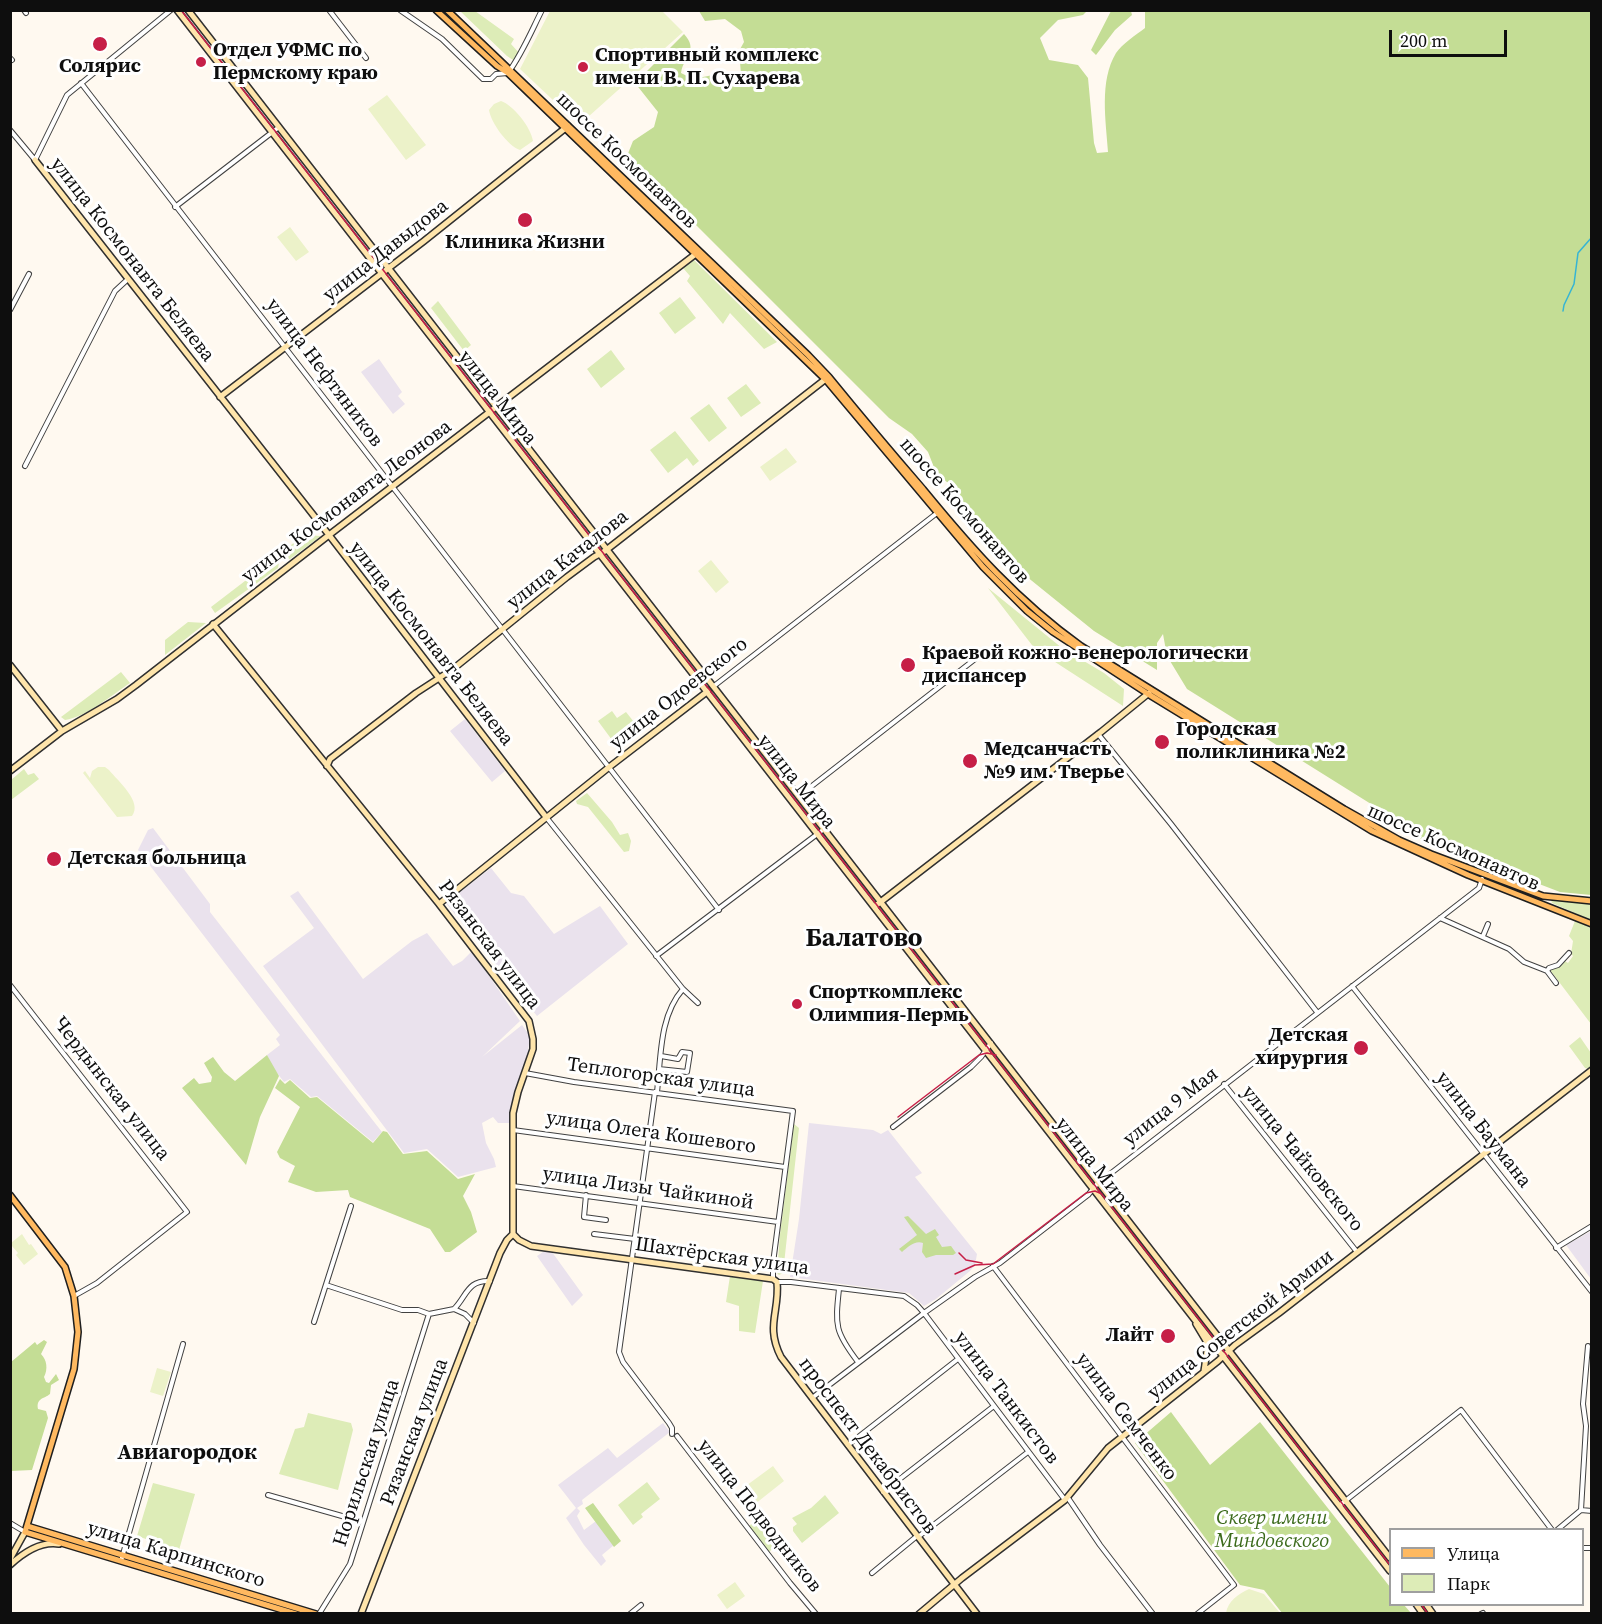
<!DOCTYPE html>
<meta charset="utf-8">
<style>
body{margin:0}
#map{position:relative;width:1602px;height:1624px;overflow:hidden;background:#fff9f0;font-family:"Source Serif 4",serif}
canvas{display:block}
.frame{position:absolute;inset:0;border:12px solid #0e0e0e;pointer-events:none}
.legend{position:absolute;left:1389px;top:1528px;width:195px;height:78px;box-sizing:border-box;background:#fff;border:2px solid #9f9f9f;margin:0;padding:8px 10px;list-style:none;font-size:18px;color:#0e0e0e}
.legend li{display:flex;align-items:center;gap:12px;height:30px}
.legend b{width:30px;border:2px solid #9f9f9f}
.scale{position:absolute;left:1389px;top:30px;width:118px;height:27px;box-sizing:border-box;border:3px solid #0e0e0e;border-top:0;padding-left:8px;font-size:18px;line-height:21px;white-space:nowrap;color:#0e0e0e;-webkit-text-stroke:4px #fff;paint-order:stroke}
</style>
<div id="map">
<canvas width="1602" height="1624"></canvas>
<div class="frame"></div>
<ul class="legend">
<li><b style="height:8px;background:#ffb960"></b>Улица</li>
<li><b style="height:16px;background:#ddecb7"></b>Парк</li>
</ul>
<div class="scale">200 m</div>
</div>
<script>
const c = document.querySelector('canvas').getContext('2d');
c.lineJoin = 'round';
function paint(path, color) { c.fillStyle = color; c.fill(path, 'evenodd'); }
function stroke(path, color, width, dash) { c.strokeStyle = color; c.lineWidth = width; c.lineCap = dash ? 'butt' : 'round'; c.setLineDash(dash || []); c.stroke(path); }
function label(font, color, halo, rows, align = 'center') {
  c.font = font + ' "Source Serif 4",serif'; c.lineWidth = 6; c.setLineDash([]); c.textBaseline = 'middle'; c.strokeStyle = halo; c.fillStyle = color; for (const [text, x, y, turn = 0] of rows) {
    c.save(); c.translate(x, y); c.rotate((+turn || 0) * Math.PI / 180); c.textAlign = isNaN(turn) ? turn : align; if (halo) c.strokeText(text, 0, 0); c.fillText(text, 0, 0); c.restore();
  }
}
paint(new Path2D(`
 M379,359L402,392L398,396L405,404L393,414L361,372Z
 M465,719L505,771L492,782L450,731Z
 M153,828L210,904V912L382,1132L373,1142L317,1096L311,1097L290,1079L284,1082L273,1068L267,1055L280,1045L276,1039L280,1035L138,850L148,830Z
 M491,868L511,893L524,896L554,934L600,906L628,944L537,1016L446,903Z
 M298,891L363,979L412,941L427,933L453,966L462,961L472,951L520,1021L482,1057L522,1025L530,1036L527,1058L515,1091L511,1123H498L493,1117L482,1123L486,1143L494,1159L496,1167L458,1177L427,1149L404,1153L263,966L314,928L290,896Z
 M809,1123L873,1130L881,1134L888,1130L922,1173L915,1177L977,1254L975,1265L970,1271L936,1299L924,1306L909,1293L790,1277L799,1219Z
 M1591,1231V1279L1566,1245Z
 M543,1252H552L583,1295L572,1306L537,1256Z
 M663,1423L670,1432L582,1500L583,1504L577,1508L580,1511L577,1516L584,1530L596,1521L614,1545L602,1555L606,1561L601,1566L584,1545L566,1518L576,1508L558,1485L608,1448L617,1458Z`), '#eae2ed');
paint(new Path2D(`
 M460,11H475L514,39L511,44L520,54L513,60L507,56Z
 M694,260L777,342L764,349L730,313L723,324L687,281L690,276L683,268Z
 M680,297L696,318L675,334L659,313Z
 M438,301L471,345L464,351L431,308Z
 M611,350L625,369L601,388L587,369Z
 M746,384L761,403L741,417L727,398Z
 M709,404L727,428L709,442L690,418Z
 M675,431L699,461L693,466L687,458L668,473L650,450Z
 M304,535L321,536L290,559L283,560L278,555Z
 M275,558L279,563L278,568L215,613L211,607Z
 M988,588L1062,648L1104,673L1124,689L1123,706L1035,649Z
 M188,622L206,623L165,655V640Z
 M121,672L130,683C112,695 86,717 65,720L61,717Z
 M612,711L617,718L626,712L634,722L612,740L598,721Z
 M24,769L28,775L34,773L39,779L11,800V780Z
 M587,793L612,822L620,835L628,833L631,841L629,851L624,852L588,807L577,804L576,801Z
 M1551,900L1591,903V920L1552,903Z
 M1575,921L1591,928V1024L1550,970L1565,961L1568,963L1573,956L1571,954L1573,941L1569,936Z
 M1580,1037L1591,1053V1066L1588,1069L1585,1068L1569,1046Z
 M794,1124L799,1128L783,1273L779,1275L777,1273L780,1234Z
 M730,1276L763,1281L755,1333L739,1331V1306L726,1302Z
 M308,1413L351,1423L353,1430L338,1490L279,1474L295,1429L304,1427Z
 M647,1482L660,1499L641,1514L643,1517L633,1525L618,1505Z
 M153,1483L195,1494L179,1550L137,1536Z
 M825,1495L839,1513L802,1543L793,1531V1527L797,1524L792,1518L811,1508Z
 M759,1518L778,1544L769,1552L749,1526Z`), '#ddecb7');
paint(new Path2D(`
 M699,11H1087L1083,15L1058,20L1040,38L1049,60L1078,65L1088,78L1094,143L1097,153L1108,152C1106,121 1099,81 1116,53C1122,44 1136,35 1145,28V11H1591V895L1560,892L1414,836L1387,814L1187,689L1167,656L1163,634L1157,643V670L1094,631L1016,568L956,499L957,489L937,475L928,452L912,434L889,418L627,156L633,141L654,127L658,112L635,83L684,34C699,51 684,55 681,73L693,79L713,75L718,82L726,86L735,82L741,74L739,51L744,42L741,31L725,19L705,21Z
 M1111,11H1131L1132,15L1115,30L1096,55L1091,50Z
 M267,1055L279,1076L260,1117L246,1165L182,1088L194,1078L199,1084L211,1082L212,1077L204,1063L213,1057L224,1072L235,1081Z
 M280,1079L285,1084L290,1080L310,1098L317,1097L373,1143L383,1131L387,1132L403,1154L427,1151L458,1179L475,1174L463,1196L471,1212L477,1232L450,1252H445L430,1229L350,1197L348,1190L316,1192L288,1182L295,1166L280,1158L277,1152L300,1107L275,1088Z
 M908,1216L926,1234L935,1229L939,1235L936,1237L942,1247L951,1246L956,1253L953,1255H936L926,1258L922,1252L923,1243C915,1240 908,1247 902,1252L899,1249L917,1235L904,1217Z
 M44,1340L47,1342L41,1354C47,1360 48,1369 44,1377L46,1382L49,1383L56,1374L59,1380L51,1385L50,1394C44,1399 36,1398 38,1409L46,1411L48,1418L32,1470L11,1471V1362L35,1342L37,1345Z
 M1171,1412L1210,1465L1260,1422L1390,1587V1604L1404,1605L1411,1613H1282L1264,1590L1240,1585L1135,1443Z
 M593,1503L621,1541L614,1547L585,1508Z`), '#c4dd95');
paint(new Path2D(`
 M550,11H662L683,32L588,117L554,101L520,69Z
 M387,95L426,145L406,160L368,109Z
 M501,101C513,105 531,127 533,141L520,150C508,146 491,123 489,110L494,104Z
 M290,227L309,252L296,261L277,237Z
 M786,448L797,462L770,481L760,467Z
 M711,560L729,582L716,593L698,571Z
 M98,767H105L109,770C118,781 143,802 132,816L117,817L83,773L85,771L90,778L92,771Z
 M22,1234L29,1245L31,1244L38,1254L24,1265L16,1255L18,1253L12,1246L11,1247V1243Z
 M157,1368L171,1372L163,1396L150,1392Z
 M773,1466L784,1481L755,1504L743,1488Z
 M735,1582L745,1596L727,1609L717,1595Z
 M1249,1589L1264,1594L1280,1613H1226C1228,1601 1238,1594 1249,1589Z`), '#ecf2c9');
stroke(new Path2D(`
 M1563,311L1564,305L1574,284L1578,253L1592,237`), '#35b4d4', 1.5);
const street = new Path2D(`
 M24,10L26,13
 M329,10L366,58
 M400,10L442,39L483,79H491L496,74L508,73C522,54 531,32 542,10
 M10,58L12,60
 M81,83L719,910
 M10,130L35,160L67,95L171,10
 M175,207L279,127
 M10,310L29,274
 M25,466L115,291L128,279
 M714,686L937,513
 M1098,734L1171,824L1317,1012
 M799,796L979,656
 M546,817L683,989L698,1003
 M1440,918L1509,949L1524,962L1547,971L1556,983
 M1483,936L1488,924
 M656,956L824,829
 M1547,971L1549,968L1558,965L1569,953
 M10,985L187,1212L97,1283L74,1296
 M1352,986L1592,1292
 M659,1069L687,1072L690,1053L682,1052L678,1059L661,1056
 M525,1073L574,1082L793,1111L773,1263V1279
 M1224,1084L1357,1252
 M655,1092L619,1352L623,1362L669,1423L672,1428V1434
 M657,1092C661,1058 659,1016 683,989
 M893,1127L971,1067L981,1057L991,1043
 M513,1130L785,1167
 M513,1186L778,1222
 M586,1195L584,1217L606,1220
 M594,1234L635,1239
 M1556,1248L1592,1226
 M993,1266L1234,1585L1197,1614
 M777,1282H791L904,1296L917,1305L924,1313L1065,1500
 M326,1285L402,1310H418L429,1314L454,1309L465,1314L474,1323
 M839,1289C835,1326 835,1332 858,1362
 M454,1309C467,1296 467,1280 490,1281
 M314,1322L351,1206
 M812,1398L924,1313L975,1277L1000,1263L1088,1195L1097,1184L1479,888L1482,879
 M677,1436L790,1583L816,1614
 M848,1445L958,1359
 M883,1492L994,1406
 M268,1495L363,1522
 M1068,1498L1100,1545L1153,1614
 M1340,1505L1461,1410L1552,1530
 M1581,1510L1592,1511
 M10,1523L25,1532
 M1557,1530L1581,1510L1586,1426L1583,1404L1588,1346
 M918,1537L1028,1452
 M1582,1548H1592
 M121,1561L183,1344
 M872,1573L917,1536
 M319,1614L350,1564L429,1314
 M630,1614L641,1605
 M1481,1614L1483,1613`);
const secondary = new Path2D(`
 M177,10L1390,1571
 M188,10L1390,1558
 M35,160L329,535L546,817
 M220,397L424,241L568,126
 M213,624L439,904L529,1021L533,1039V1049L518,1092L513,1113V1234L507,1240L500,1253L361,1614
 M10,665L62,731
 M327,766L330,759L416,693L453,669L567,577L594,557L605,551L827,378
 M10,771L62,731L117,699L136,685L329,535L697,253
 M439,904L608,768L708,691
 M874,907L1101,732L1149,693
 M513,1234L519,1240L531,1246L773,1279L777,1282C780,1311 765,1326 781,1357L977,1614
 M1196,1324L1208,1344L1204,1371
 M10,1559L25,1532
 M10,1565C23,1553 41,1541 59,1544
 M1416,1604L1423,1614
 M1426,1604L1433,1614
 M919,1614L962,1578L1065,1500L1108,1448L1218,1361L1235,1345L1279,1313L1592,1070`);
const primary = new Path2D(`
 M436,10L497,66L508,73L826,380L983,567L1027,611L1053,632L1148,694L1372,831L1468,875L1592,924
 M447,10L808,355L829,377C860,415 891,452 923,489C973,550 1017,600 1081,646L1344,809L1399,840L1431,854L1543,896L1592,901
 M10,1195L65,1267L74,1296L78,1332L74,1369L25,1532L296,1614
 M27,1526L316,1614`);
stroke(street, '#414141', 6);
stroke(secondary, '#303030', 8);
stroke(primary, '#1f1f1f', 8);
stroke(street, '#fff', 4);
stroke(secondary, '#ffe5ab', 5);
stroke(primary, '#ffb960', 5);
stroke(new Path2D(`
 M181,10L1390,1565
 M898,1117L979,1055L987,1053L996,1055
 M959,1253L966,1260L982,1263
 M955,1274L975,1265L993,1264L1086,1193L1095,1191L1102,1194
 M1421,1604L1428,1614`), '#c61f47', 1.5);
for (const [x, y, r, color] of [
 [100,44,8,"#c61f47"],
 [201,62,6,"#c61f47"],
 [583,67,6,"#c61f47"],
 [525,220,8,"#c61f47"],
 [908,665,8,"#c61f47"],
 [1162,742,8,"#c61f47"],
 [970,761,8,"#c61f47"],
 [54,859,8,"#c61f47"],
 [797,1004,6,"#c61f47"],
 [1361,1048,8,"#c61f47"],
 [1168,1336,8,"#c61f47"]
]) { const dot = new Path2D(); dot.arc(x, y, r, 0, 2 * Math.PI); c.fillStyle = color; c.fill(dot); stroke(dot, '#fff', 2); }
label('bold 20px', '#0e0e0e', '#fff', [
 ["Отдел УФМС по",213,51],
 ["Пермскому краю",213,74],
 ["Спортивный комплекс",595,56],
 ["имени В. П. Сухарева",595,79],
 ["Солярис",100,67,"center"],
 ["Клиника Жизни",525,243,"center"],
 ["Краевой кожно-венерологически",922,654],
 ["диспансер",922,677],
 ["Городская",1176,730],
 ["поликлиника №2",1176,753],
 ["Медсанчасть",984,750],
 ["№9 им. Тверье",984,773],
 ["Детская больница",68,859],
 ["Спорткомплекс",809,993],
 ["Олимпия-Пермь",809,1016],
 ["Детская",1348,1036,"right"],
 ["хирургия",1348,1059,"right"],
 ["Лайт",1154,1336,"right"]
], 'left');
label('20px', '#0e0e0e', '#fff', [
 ["шоссе Космонавтов",626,161,44],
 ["улица Давыдова",386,251,-38],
 ["улица Космонавта Беляева",132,260,52],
 ["улица Нефтяников",324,373,53],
 ["улица Мира",497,398,52],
 ["улица Космонавта Леонова",347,502,-37],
 ["шоссе Космонавтов",964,511,49],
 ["улица Качалова",568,560,-38],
 ["улица Космонавта Беляева",431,644,52],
 ["улица Одоевского",679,694,-38],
 ["улица Мира",796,782,52],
 ["шоссе Космонавтов",1453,848,24],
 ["Рязанская улица",489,945,53],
 ["Теплогорская улица",661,1078,8],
 ["Чердынская улица",111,1089,52],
 ["улица 9 Мая",1171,1107,-38],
 ["улица Баумана",1483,1130,52],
 ["улица Олега Кошевого",651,1133,8],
 ["улица Чайковского",1302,1159,51],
 ["улица Мира",1094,1165,52],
 ["улица Лизы Чайкиной",648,1189,8],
 ["Шахтёрская улица",722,1257,8],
 ["улица Советской Армии",1241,1325,-38],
 ["улица Танкистов",1006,1398,53],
 ["улица Семченко",1126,1417,53],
 ["Рязанская улица",415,1432,-69],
 ["проспект Декабристов",867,1446,53],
 ["Норильская улица",367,1463,-72],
 ["улица Подводников",759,1516,52],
 ["улица Карпинского",176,1555,17]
]);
label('italic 20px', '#3b6a1b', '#fff', [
 ["Сквер имени",1272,1519],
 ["Миндовского",1272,1542]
]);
label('bold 22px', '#0e0e0e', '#fff', [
 ["Авиагородок",187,1453]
]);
label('bold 26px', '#0e0e0e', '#fff', [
 ["Балатово",864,939]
]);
</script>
